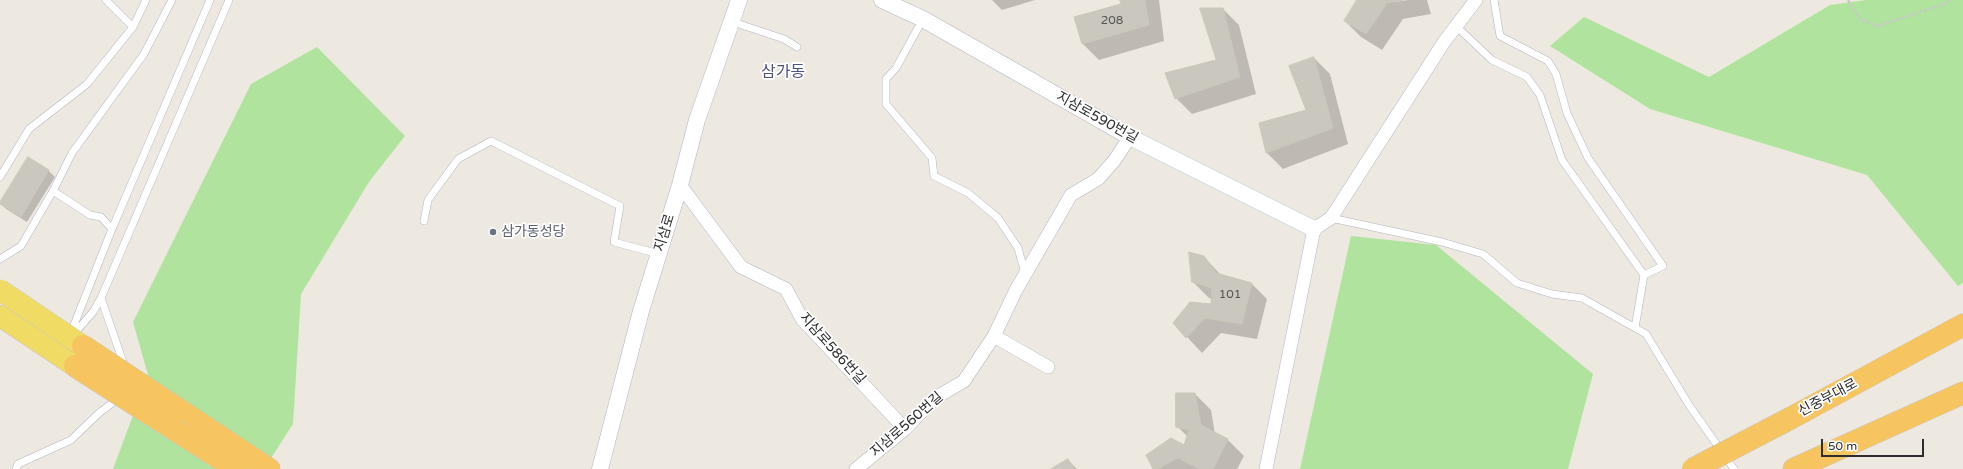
<!DOCTYPE html>
<meta charset="utf-8">
<style>
body{margin:0}
#map{position:relative;width:1963px;height:469px;overflow:hidden;background:#eee9e0;font-family:"Varela Round",sans-serif}
canvas{display:block}
.scale{position:absolute;left:1821px;top:439px;width:103px;height:18px;box-sizing:border-box;border:2px solid #2d2d2d;border-top:0;padding-left:5px;font-size:12px;line-height:14px;white-space:nowrap;color:#2d2d2d;-webkit-text-stroke:3px #fff;paint-order:stroke}
</style>
<div id="map">
<canvas width="1963" height="469"></canvas>
<div class="scale">50 m</div>
</div>
<script>
const c = document.querySelector('canvas').getContext('2d');
c.lineJoin = 'round';
function paint(path, color) { c.fillStyle = color; c.fill(path, 'evenodd'); }
function stroke(path, color, width, dash) { c.strokeStyle = color; c.lineWidth = width; c.lineCap = dash ? 'butt' : 'round'; c.setLineDash(dash || []); c.stroke(path); }
function label(font, color, halo, rows, align = 'center') {
  c.font = font + ' "Varela Round","Noto Sans KR",sans-serif'; c.lineWidth = 3.5; c.setLineDash([]); c.textBaseline = 'middle'; c.strokeStyle = halo; c.fillStyle = color; for (const [text, x, y, turn = 0] of rows) {
    c.save(); c.translate(x, y); c.rotate((+turn || 0) * Math.PI / 180); c.textAlign = isNaN(turn) ? turn : align; if (halo) c.strokeText(text, 0, 0); c.fillText(text, 0, 0); c.restore();
  }
}
paint(new Path2D(`
 M1866,0H1963V283L1958,286L1867,175L1650,109L1550,46L1584,17L1709,77L1830,5Z
 M317,47L405,136L369,182L301,294L293,424L264,469H113L148,375L133,322L251,84Z
 M1351,236L1436,245L1593,374L1568,469H1300Z`), '#b0e49e');
paint(new Path2D(`
 M992,0H1035L1002,10Z
 M1121,0H1159L1164,41L1099,60L1082,43L1123,5Z
 M1358,0H1397L1395,2L1408,0H1427L1431,14L1403,19L1382,50L1361,37L1345,21Z
 M1223,9L1239,25L1256,94L1192,114L1176,98L1217,61Z
 M1314,58L1330,74L1348,144L1283,169L1267,153L1260,124L1307,111Z
 M28,158L49,171L55,177L27,222L6,209L0,203Z
 M1204,257L1221,275L1252,284L1267,299L1257,339L1221,333L1202,353L1174,323L1212,305V299L1209,298L1193,282Z
 M1195,394L1211,410L1215,434L1228,440L1244,456L1237,469H1154L1184,447L1188,437L1177,426Z
 M1068,460L1077,469H1052Z`), '#0003');
const building = new Path2D(`
 M1120,0H1145L1149,25L1082,44L1074,17L1121,4Z
 M1357,0H1403L1387,3L1366,34L1344,21Z
 M1200,8H1223L1240,77L1175,99L1165,73L1216,60Z
 M1314,57L1333,128L1266,153L1259,123L1306,110L1289,66Z
 M28,157L49,170L21,217L0,204V202Z
 M1189,252L1204,256L1216,273L1252,283L1242,324L1205,318L1186,338L1173,323L1190,302L1211,304L1212,288L1192,282Z
 M1176,393H1195L1201,425L1228,439L1213,469H1200L1178,458L1157,469H1153L1146,455L1171,438L1184,445L1189,430L1176,427Z
 M1068,459L1074,469H1051Z`);
paint(building, '#cac7be');
stroke(building, '#cac6b9', 1);
const service = new Path2D(`
 M106,0L133,27
 M1494,0L1500,36L1548,61L1556,74L1567,113L1588,158L1663,266L1644,275
 M923,19L896,68L886,79V104L932,158L934,176L968,193L998,218L1018,248L1025,273
 M733,22L784,39L797,47
 M1457,27L1492,60L1527,77L1540,95L1562,160L1644,275L1635,328
 M0,177L29,129L87,84L133,27L146,0
 M53,191L90,215L101,217L112,229
 M1331,218L1442,242L1483,254L1517,283L1552,294L1582,298L1646,334L1689,405L1734,469
 M424,221L428,200L458,159L491,141L620,206L614,242L659,254
 M0,259L21,246L53,191L72,153L144,54L172,0
 M70,335L112,229L210,0
 M72,336L93,312L101,298
 M125,368L101,298L229,0
 M16,469L18,464L71,440L99,413L119,398`);
const minor = new Path2D(`
 M680,185L741,267L786,289L802,319L905,429
 M994,336L1016,290L1071,195L1098,179L1114,161L1130,137
 M856,469L905,429L935,398L964,381L994,336L1048,367
 M1266,469L1314,229L1331,218L1444,42L1476,0`);
const tertiary = new Path2D(`
 M882,0L923,19L1130,137L1314,229
 M600,469L641,311L680,185L697,120L739,0`);
const primary = new Path2D(`
 M0,316L75,366`);
const trunk = new Path2D(`
 M178,409L269,469
 M1791,418L1963,325
 M183,435L236,469
 M1794,469L1963,393`);
stroke(service, '#b3b5c0', 8);
stroke(minor, '#b3b5c0', 14);
stroke(tertiary, '#b3b5c0', 17);
stroke(primary, '#c8c8c8', 22);
stroke(trunk, '#c8c8c8', 23);
stroke(new Path2D(`
 M1848,0L1860,19L1878,26L1947,3L1950,0`), '#c8c8c8', 2.5, [3, 2]);
stroke(service, '#fff', 7);
stroke(minor, '#fff', 13);
stroke(tertiary, '#fff', 16);
stroke(primary, '#f0db64', 21);
stroke(trunk, '#f6c560', 22);
const primaryBridge = new Path2D(`
 M0,290L83,346`);
const trunkBridge = new Path2D(`
 M83,346L178,409
 M75,366L183,435
 M1693,469L1791,418`);
stroke(primaryBridge, '#c8c8c8', 22, []);
stroke(trunkBridge, '#c8c8c8', 23, []);
stroke(primaryBridge, '#f0db64', 21);
stroke(trunkBridge, '#f6c560', 22);
for (const [x, y, r, color] of [
 [493,232,4,"#6b7280"]
]) { const dot = new Path2D(); dot.arc(x, y, r, 0, 2 * Math.PI); c.fillStyle = color; c.fill(dot); stroke(dot, '#fff', 1.5); }
label('12px', '#545451', null, [
 ["208",1112,21],
 ["101",1230,295]
]);
label('14px', '#2d2d2d', '#fff', [
 ["지삼로590번길",1097,118,29],
 ["지삼로",665,233,-73],
 ["지삼로586번길",832,349,48],
 ["신중부대로",1828,398,-28],
 ["지삼로560번길",907,425,-41]
]);
label('14px', '#5b616d', '#fff', [
 ["삼가동성당",501,232]
], 'left');
label('16px', '#4d527f', '#fff', [
 ["삼가동",783,73]
]);
</script>
